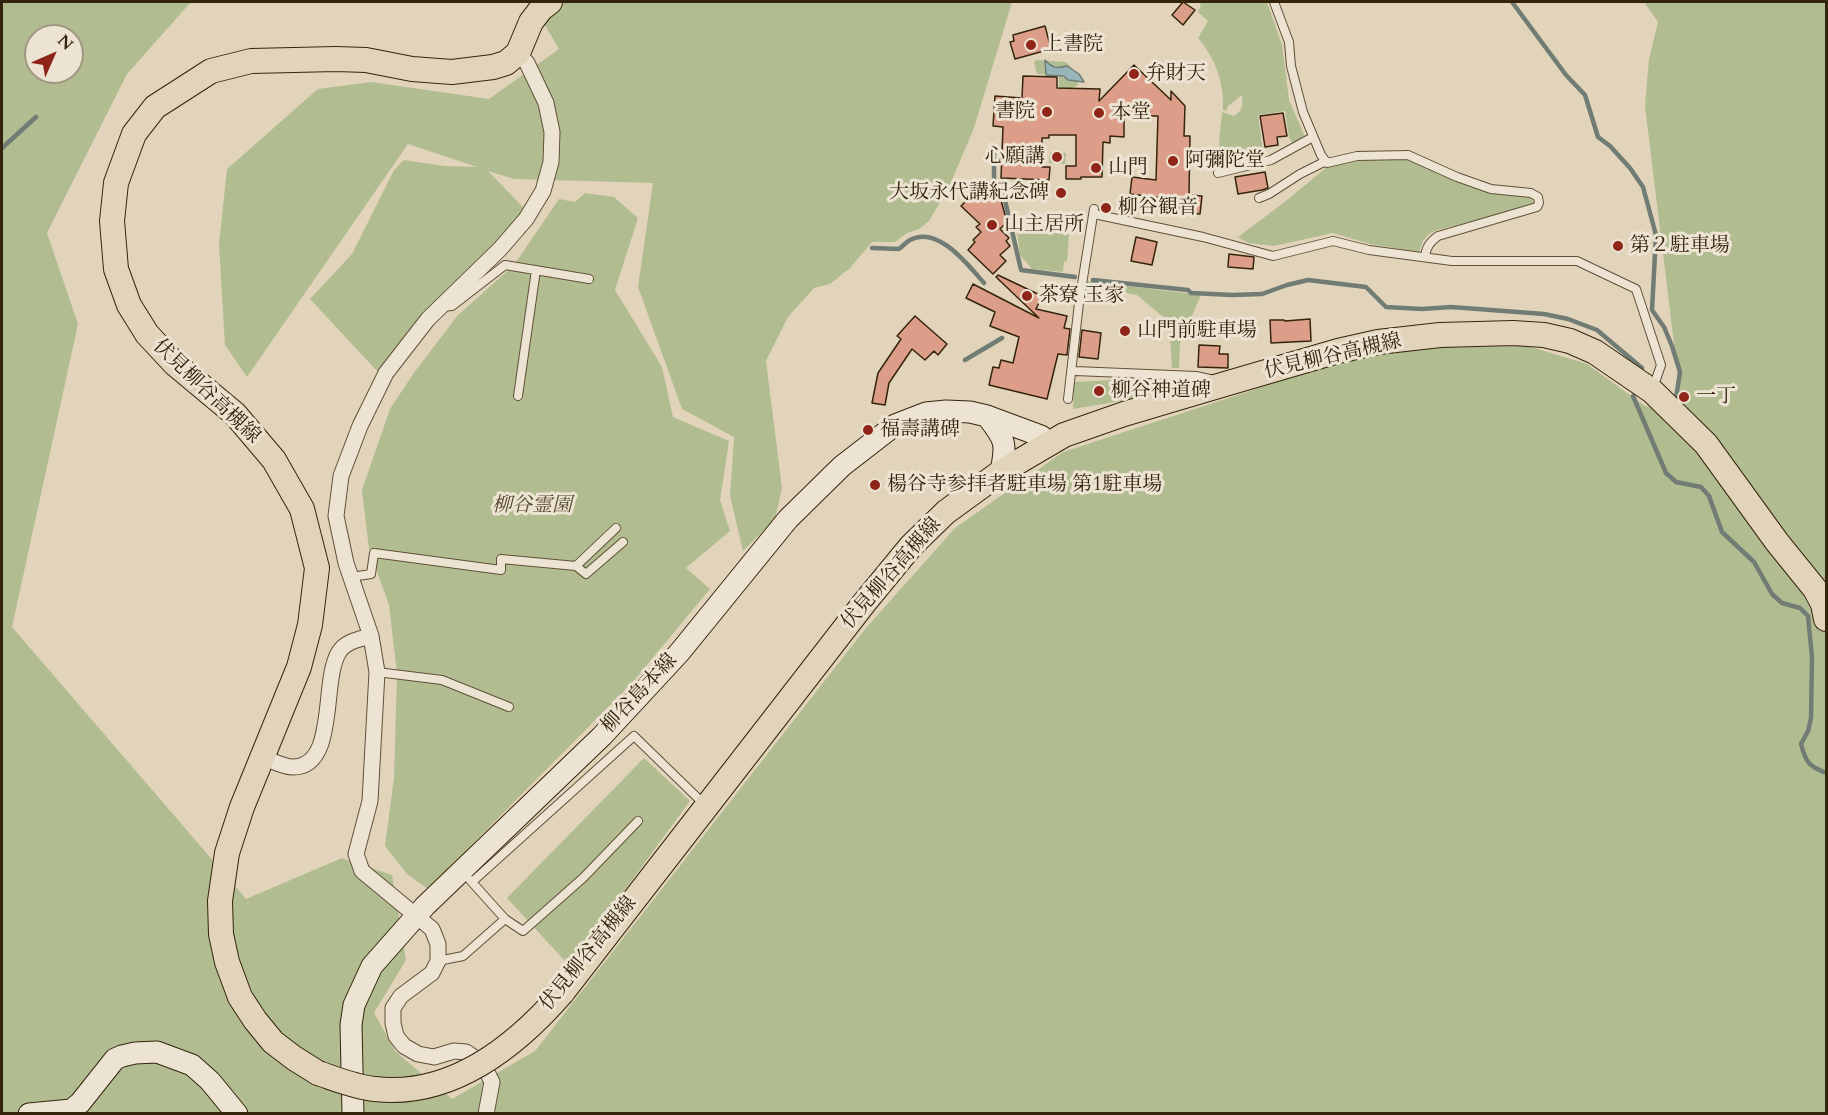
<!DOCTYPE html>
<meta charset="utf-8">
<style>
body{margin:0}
#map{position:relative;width:1828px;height:1115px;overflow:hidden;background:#e2d4ba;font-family:Cardo,serif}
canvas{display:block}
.frame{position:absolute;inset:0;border:3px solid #34240c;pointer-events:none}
.north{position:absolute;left:24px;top:24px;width:60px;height:60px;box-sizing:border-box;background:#ece3d2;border:2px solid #a29783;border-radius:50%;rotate:45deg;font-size:16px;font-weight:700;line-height:24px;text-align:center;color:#34240c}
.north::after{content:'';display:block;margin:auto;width:21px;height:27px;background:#8f2418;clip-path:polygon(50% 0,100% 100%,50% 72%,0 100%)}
</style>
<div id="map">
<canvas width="1828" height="1115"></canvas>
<div class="frame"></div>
<div class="north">N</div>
</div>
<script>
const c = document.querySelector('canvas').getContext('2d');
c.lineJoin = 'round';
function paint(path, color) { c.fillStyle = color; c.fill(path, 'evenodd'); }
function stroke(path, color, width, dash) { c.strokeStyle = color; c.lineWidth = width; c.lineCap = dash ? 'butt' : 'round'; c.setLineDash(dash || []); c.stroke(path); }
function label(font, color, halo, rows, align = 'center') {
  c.font = font + ' Cardo,"Noto Serif JP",serif'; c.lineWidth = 6; c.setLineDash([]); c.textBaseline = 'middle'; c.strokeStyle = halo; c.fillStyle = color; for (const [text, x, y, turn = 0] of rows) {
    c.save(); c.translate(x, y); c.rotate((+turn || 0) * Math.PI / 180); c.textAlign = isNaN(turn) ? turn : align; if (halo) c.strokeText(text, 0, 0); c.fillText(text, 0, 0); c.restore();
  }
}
paint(new Path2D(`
 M2,2H191L127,74L47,233L78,324L12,627L246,899L342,858L392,875L406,960L374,1013L396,1052L452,1099L535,1051L866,628L955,528L1063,452L1360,355L1408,348L1515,342L1587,364L1645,406L1666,409L1678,400V377L1645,106L1649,59L1658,22L1644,2H1826V1113L2,1114ZM36,36H72V72H36Z
 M531,2H1012L974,128L949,187L929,221L919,229L907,233L895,242H872L850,268L830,284L814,288L788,317L766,361L782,488L775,519L743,551L730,496L734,437L682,409L638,287L653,183L514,179L488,171L524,208L494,251L378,372L310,299L352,254L394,170L404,160L444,166L477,167L408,144L247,377L225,345L219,244L227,169L318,89L371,82L489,99L559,49Z
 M1199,2H1267L1282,45L1289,100L1306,139L1293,145L1289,137L1285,111L1258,115L1264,158L1228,168C1214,155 1221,129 1222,112L1234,116C1243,110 1243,104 1242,95L1228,106L1226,111L1223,110C1224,83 1216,59 1198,38L1208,21L1198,12L1201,5Z
 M1036,60L1066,62L1078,74V85L1072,88V96H1059V77L1058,75L1037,74L1034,62Z
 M1050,152L1066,153L1065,164L1049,163Z
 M1358,159H1407L1428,166L1455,180L1491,192L1528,196L1532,198L1534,204L1486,218L1437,230L1429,234L1423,241L1419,252L1370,244L1333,233L1274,246L1248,243L1238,237L1282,204L1327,167Z
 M585,193L614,197L638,218L615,290L662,367L673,417L729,441L720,500L730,531L686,568L710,589L632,683L428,889L407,874L385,846L394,778L397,674L389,605L369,549L362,490L390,409L413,374L458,315L514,265L559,199L575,202Z
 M1020,227L1069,234L1067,261L1064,262L1063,272L1032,269L1020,255L1017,231Z
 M1087,281L1201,295L1180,344L1179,368H1172L1169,322L1137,295L1087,286Z
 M1130,379L1153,393L1132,399L1073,409L1074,382Z
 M644,758L690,801L577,955L565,961L507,898Z`), '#b1bd91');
const water = new Path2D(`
 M1045,60C1052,68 1057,69 1067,66L1079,74L1084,82L1068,80L1064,76L1046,75Z`);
paint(water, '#98b6b9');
stroke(water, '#707c74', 1.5);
stroke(new Path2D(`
 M1512,2L1566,75L1585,95L1598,137L1610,146L1630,168L1643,187L1656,235L1652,310L1664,327L1672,346L1680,372L1676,398
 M2,148L36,117
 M994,148V182L1004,196L1021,270L1075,277
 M872,248L899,249C903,246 906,242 910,240C938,225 968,265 984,283
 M1093,280L1188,290L1191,293L1232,295L1262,294L1287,285L1308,280L1366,287L1386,307L1422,309L1451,307L1544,314L1568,319L1597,330L1642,368
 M965,360L1002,338
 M1633,396L1666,473L1676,482L1701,487L1709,496L1722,532L1754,562L1772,594L1782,603L1800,608L1808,616L1812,657L1811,718L1808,731L1801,744C1806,763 1809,766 1826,773`), '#707c74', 4.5);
const building = new Path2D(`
 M1183,2L1195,10L1183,25L1172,15Z
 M1045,26L1051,49L1015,59L1010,42L1014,41L1013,35Z
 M1134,65L1171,100V91L1185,106L1184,136H1190L1189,195L1202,196L1200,214L1179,212L1180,200L1130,194L1132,177L1156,180L1158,116H1124V137L1110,136V143L1103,142L1102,177H1081V179H1066V166H1076V135H1049V138H1042V167H1050L1049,180L1001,178L1003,127L993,126L995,96L1022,98L1023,76L1057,77V88L1100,89L1099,101Z
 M1283,113L1287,136L1277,137L1278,145L1265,147L1260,116Z
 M1265,172L1268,188L1262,190L1238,194L1235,177Z
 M987,180L999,193L1007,222L1000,229L1009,238L1006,241L1010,246L1000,255L1006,261L993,274L968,250L975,242L973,240L981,232L976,227L980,224L961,206Z
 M1136,237L1157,242L1152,265L1131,261Z
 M1229,254L1254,257L1253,269L1228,267Z
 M998,275L1042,296L1036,309L1067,316L1064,328L1070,329L1067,355L1058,354L1047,399L989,385L993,367L999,368L1001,360L1013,363L1019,337L990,326L995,312L966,298L973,284L1039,318L996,277Z
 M915,316L947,344L938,355L934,351L925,360L912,349L889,383L885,405L872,403L878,373L901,339L897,336Z
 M1310,319L1311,341L1271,343L1270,320H1284L1285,321Z
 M1082,330L1101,333L1098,359L1079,357Z
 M1199,345L1220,346L1219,354H1228V368L1198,367Z`);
paint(building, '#dd9e89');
stroke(building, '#34240c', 1.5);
const lane = new Path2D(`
 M1274,2L1289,42L1291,66L1303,112L1321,155L1327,163L1357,156L1408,155L1457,177L1491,189L1531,193L1538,197L1539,203L1537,207L1438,236C1430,242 1426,247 1425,257
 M1218,173L1271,160L1313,137
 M1259,198L1269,194L1300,174L1326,161
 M1094,214L1203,237L1273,256L1333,241L1369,250L1452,261H1577L1636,289L1661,365L1653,388
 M442,307L452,306L505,265L589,279
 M1075,371L1196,376L1214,380
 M518,396L536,270
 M1068,399L1079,303L1094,209
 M576,566L586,574L623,542
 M351,577L371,574L374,553L501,570V559L576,566L616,528
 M377,672L442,680L509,707
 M470,880L505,919
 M472,882L634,736L705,805
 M438,961L463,956L505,919L523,931L583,878L638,821`);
const street = new Path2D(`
 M262,757C271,760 283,767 293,767C338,767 321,680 339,652C346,641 360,639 371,636
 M486,1114L492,1082L486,1070L476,1059L466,1052L454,1051L434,1057L418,1054L404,1046L396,1036L393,1023V1008L401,996L432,973L438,961V944L432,929L362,871L356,854L370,801L377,672L371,636L346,563L336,516L341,476L360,426L386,373L428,319L500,249L526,219L543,191L551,162L552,132L546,103L527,63L518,53`);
const secondary = new Path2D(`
 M987,416C1005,440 1007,441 1001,472
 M29,1114L71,1110L80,1103L115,1059L122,1056L135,1053L157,1052L192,1065L210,1081L237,1114
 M353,1114L351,1025L354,1005L372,966L425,906L602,736L679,653L788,519L842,466L895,425L926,413L946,411L970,412L987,416L1041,436L1048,443`);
const primary = new Path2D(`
 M562,993L865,602L911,546L946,512L1001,472L1064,435L1124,414L1225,384L1338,351L1378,342L1440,335L1513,333L1544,335L1570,341L1595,352L1652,391L1706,444L1777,542L1815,589L1823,604L1826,619
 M318,1073L294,1058L273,1042L255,1020L240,997L227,962L221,934L220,901L227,853L242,807L299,667L310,625L317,568L302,509L274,460L235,414L175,364L147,334L129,305L116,269L112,221L116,183L134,134L155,107L211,71L251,61L336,59L366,60L412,69L452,72L493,67L506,63L518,53L531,22L541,9L550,2`);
stroke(lane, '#605038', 10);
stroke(street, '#605038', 17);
stroke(secondary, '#34240c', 23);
stroke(primary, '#34240c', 26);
stroke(lane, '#ece3d2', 8);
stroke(street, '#ece3d2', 15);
stroke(secondary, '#ece3d2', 21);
stroke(primary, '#e2d4ba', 24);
const primaryBridge = new Path2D(`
 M318,1073C336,1079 355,1087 375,1089C451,1098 516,1046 562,993`);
stroke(primaryBridge, '#34240c', 26, []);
stroke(primaryBridge, '#e2d4ba', 24);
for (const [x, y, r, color] of [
 [1031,45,6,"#8f2418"],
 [1134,74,6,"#8f2418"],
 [1047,112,6,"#8f2418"],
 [1099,113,6,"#8f2418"],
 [1057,157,6,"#8f2418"],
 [1173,161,6,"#8f2418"],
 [1096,168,6,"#8f2418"],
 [1061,193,6,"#8f2418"],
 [1106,208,6,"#8f2418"],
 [992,225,6,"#8f2418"],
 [1618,246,6,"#8f2418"],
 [1027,296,6,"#8f2418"],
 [1125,331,6,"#8f2418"],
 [1099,391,6,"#8f2418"],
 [1684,397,6,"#8f2418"],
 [868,430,6,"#8f2418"],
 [875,485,6,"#8f2418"]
]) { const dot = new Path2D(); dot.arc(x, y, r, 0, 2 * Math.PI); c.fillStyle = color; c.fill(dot); stroke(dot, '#ece3d2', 2); }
label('20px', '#34240c', '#ece3d2', [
 ["上書院",1043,45],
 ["弁財天",1146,74],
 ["書院",1035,112,"right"],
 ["本堂",1111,113],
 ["心願講",1045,157,"right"],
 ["阿彌陀堂",1185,161],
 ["山門",1108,168],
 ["大坂永代講紀念碑",1049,193,"right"],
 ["柳谷観音",1118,208],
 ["山主居所",1004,225],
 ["第２駐車場",1630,246],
 ["茶寮 玉家",1039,296],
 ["山門前駐車場",1137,331],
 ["柳谷神道碑",1111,391],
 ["一丁",1696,397],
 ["福壽講碑",880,430],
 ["楊谷寺参拝者駐車場 第1駐車場",887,485]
], 'left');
label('20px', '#34240c', '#ece3d2', [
 ["伏見柳谷高槻線",1333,357,-13],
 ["伏見柳谷高槻線",206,392,44],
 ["伏見柳谷高槻線",892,574,-49],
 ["柳谷島本線",640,694,-47],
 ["伏見柳谷高槻線",589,954,-51]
]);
label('italic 20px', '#534a2d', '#ece3d2', [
 ["柳谷霊園",532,506]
]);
</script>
